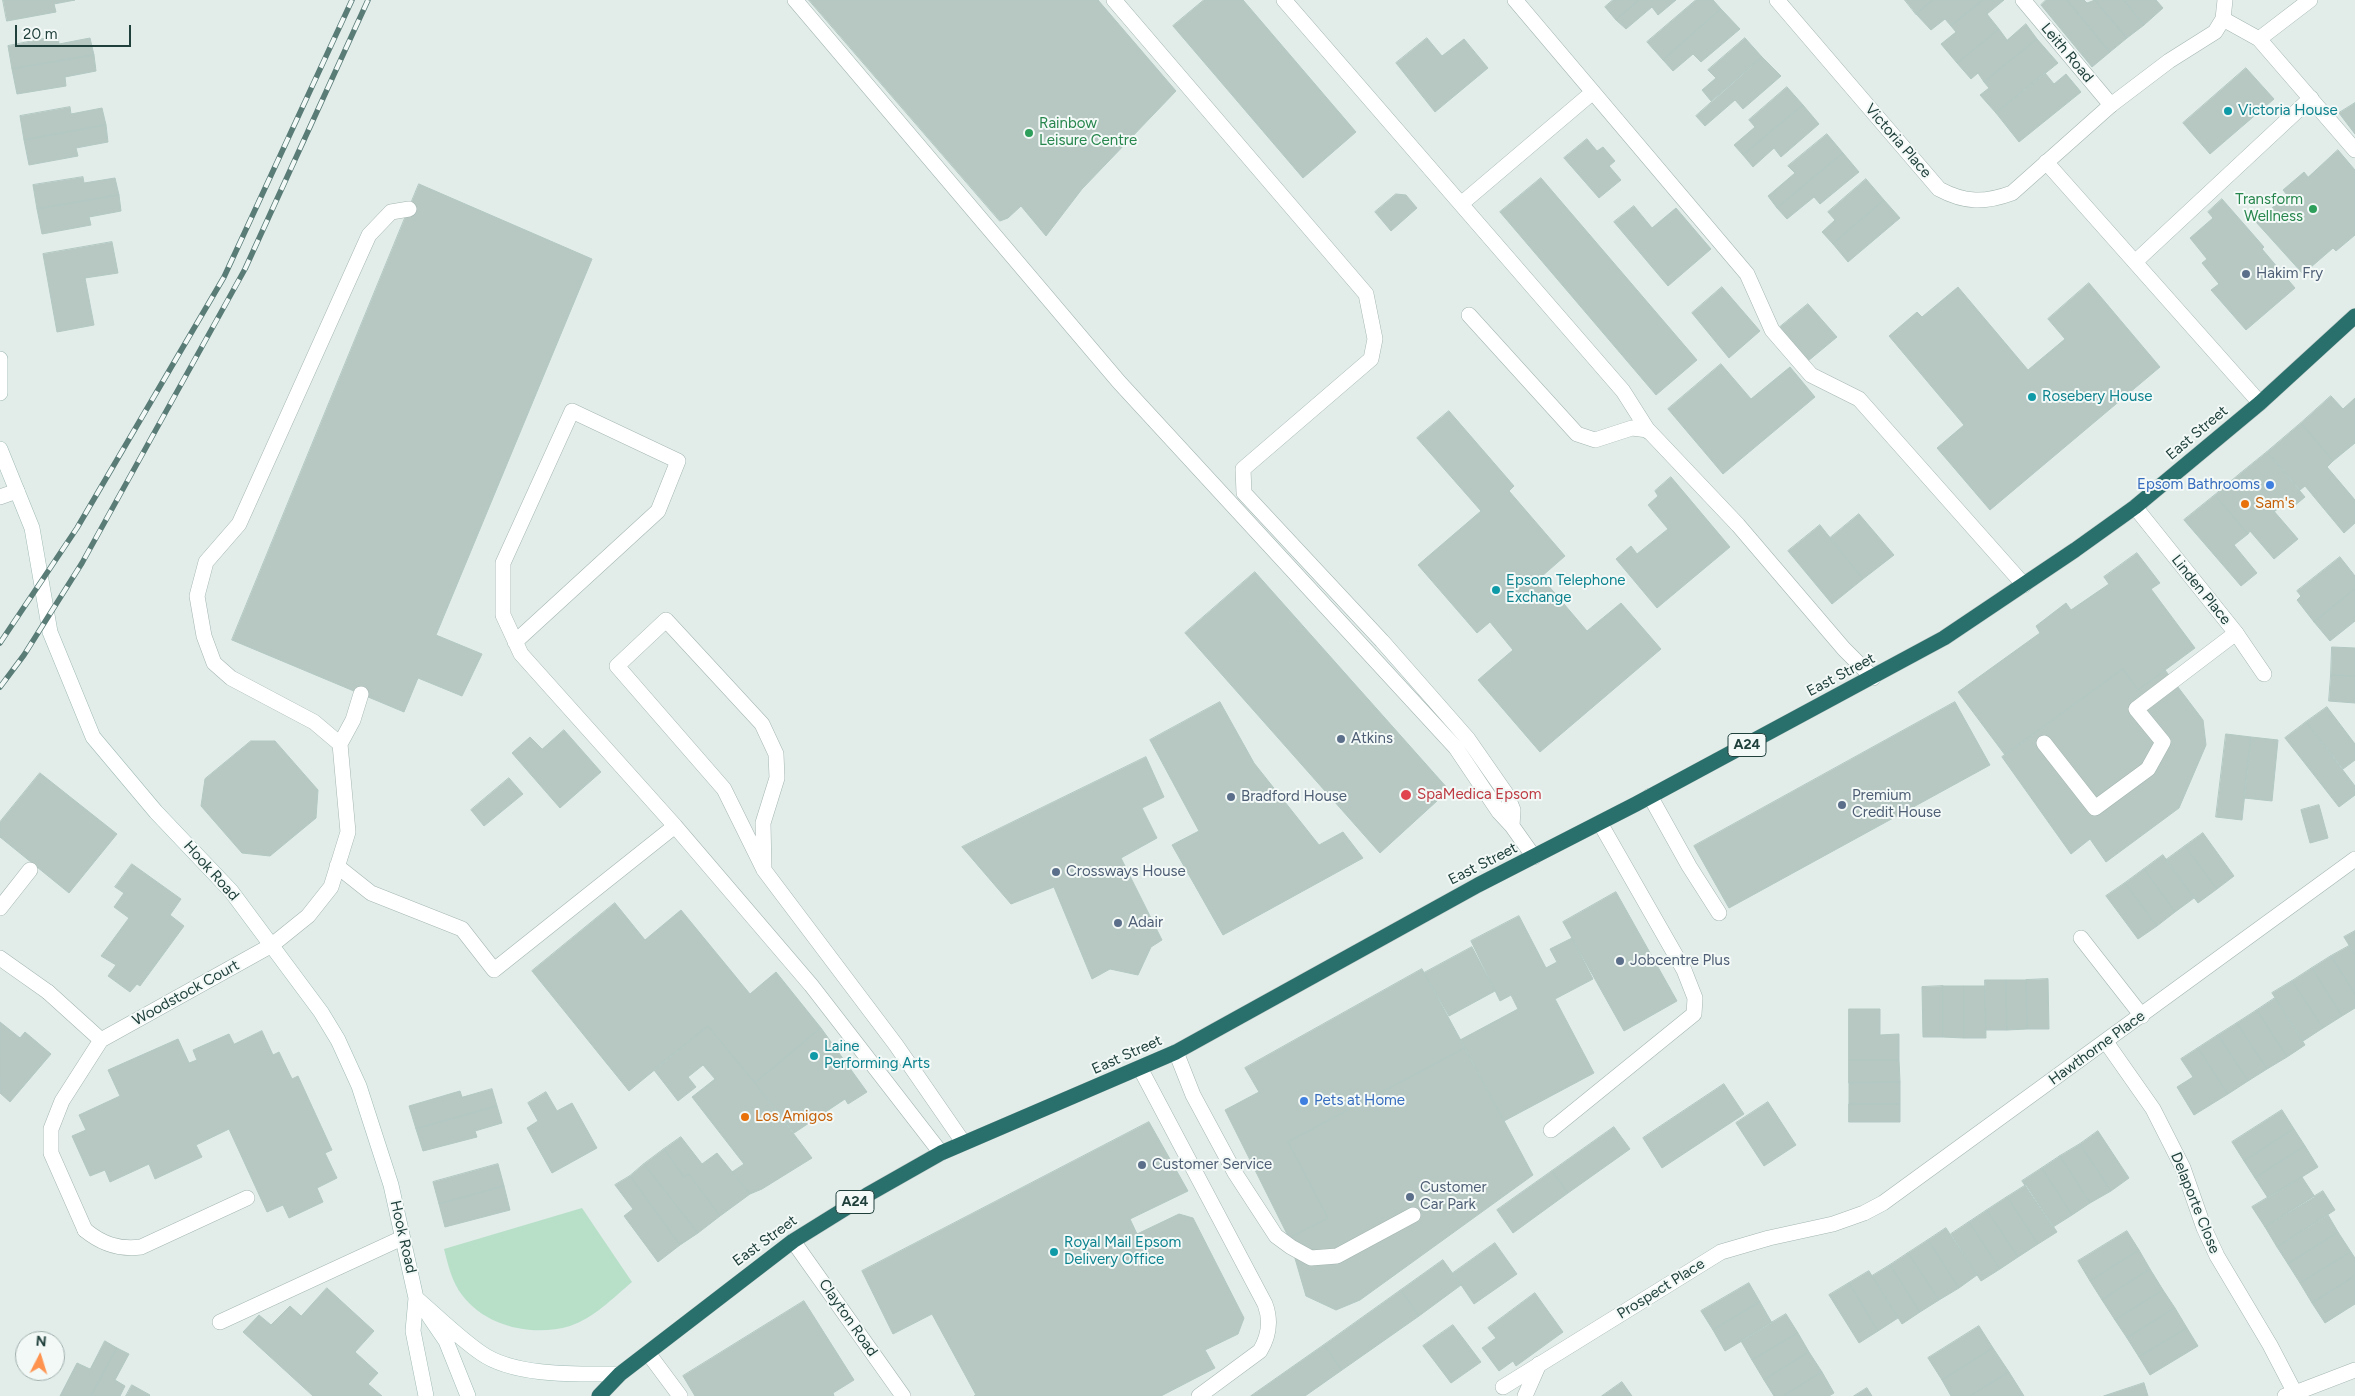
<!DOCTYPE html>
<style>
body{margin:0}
#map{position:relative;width:2355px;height:1396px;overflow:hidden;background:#e2edea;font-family:Figtree,sans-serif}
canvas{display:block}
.north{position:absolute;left:15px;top:1331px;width:50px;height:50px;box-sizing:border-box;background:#f3f9f7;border:1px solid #9fafac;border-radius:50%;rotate:5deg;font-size:14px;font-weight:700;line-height:20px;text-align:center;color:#20403c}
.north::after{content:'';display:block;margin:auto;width:18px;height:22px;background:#fe934f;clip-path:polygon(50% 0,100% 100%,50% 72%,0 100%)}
.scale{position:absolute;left:15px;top:25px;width:116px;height:22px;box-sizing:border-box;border:2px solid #20403c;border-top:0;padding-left:6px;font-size:15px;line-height:18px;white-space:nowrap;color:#20403c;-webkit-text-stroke:4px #f3f9f7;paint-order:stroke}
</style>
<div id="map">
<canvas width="2355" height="1396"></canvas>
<div class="north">N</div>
<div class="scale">20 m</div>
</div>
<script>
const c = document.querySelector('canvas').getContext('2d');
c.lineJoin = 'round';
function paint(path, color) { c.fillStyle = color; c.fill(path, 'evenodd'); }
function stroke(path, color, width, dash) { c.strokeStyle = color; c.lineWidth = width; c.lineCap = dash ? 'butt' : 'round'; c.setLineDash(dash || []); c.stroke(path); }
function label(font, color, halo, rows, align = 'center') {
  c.font = font + ' Figtree,sans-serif'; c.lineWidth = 4; c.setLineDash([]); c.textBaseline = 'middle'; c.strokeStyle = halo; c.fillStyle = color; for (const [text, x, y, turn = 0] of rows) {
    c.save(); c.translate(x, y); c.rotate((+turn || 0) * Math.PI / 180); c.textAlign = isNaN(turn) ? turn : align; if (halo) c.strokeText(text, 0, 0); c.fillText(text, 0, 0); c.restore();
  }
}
paint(new Path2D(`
 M582,1208L632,1282C613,1298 594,1318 570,1326C533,1337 486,1327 462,1295C452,1282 448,1265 444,1249Z`), '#b8e0c9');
const building = new Path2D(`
 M3,0H75L54,4L56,12L7,21Z
 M809,0H1098L1176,91L1082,189L1046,236L1021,206L1008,218L1000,221Z
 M1204,0H1243L1356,132L1303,178L1173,26Z
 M1613,0H1639L1616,20L1605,7Z
 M1639,0H1676L1658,15L1652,7L1626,29L1616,20Z
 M1696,0H1713L1721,9L1663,60L1647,42Z
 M1905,0H1933L1916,14Z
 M1933,0H1983L1951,26L1945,19L1931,30L1916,14Z
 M1983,0H2004L1987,14L1999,29L1957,63L1941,44L1956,32L1951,26Z
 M2046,0H2067L2110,52L2092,67L2041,5Z
 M2067,0H2084L2087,3L2095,0L2127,38L2110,52Z
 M2095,0H2124L2144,25L2127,38Z
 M2124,0H2156L2163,8L2144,25Z
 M1721,9L1740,29L1701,62L1693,54L1673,71L1663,60Z
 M2026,24L2037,39L1984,82L1978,73L1971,79L1957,63L1999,29L2007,40Z
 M58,36L59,44L90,38L94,55L12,69L8,46Z
 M1427,38L1442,56L1464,39L1488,68L1435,112L1396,63Z
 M1745,38L1762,57L1711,101L1702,90L1716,78L1708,70Z
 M2037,39L2058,63L1996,113L1980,95L1989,88L1984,82Z
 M94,55L96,71L65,77L66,86L17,94L12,69Z
 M1762,57L1781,76L1743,109L1735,100L1705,126L1696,116Z
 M2246,68L2274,99L2210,154L2183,123Z
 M2045,73L2054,84L2066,74L2081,92L2019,142L1996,113Z
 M1787,87L1803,105L1743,155L1734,145L1755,127L1749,120Z
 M2355,103V134L2339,113Z
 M1803,105L1819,124L1781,157L1774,148L1753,167L1743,155Z
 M70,107L71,114L102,108L106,125L24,140L20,116Z
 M106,125L108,142L76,148L78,156L29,165L24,140Z
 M1827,134L1843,153L1777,208L1768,196L1795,173L1788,166Z
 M1587,139L1597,151L1603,147L1615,161L1609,166L1621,180L1599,198L1564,158Z
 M2338,150L2355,170V235L2336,251L2333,248L2303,274L2256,222L2287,195L2283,190L2304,172L2308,177Z
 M1843,153L1859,172L1820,204L1814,197L1787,219L1777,208Z
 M83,177L84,183L115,178L119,195L37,209L33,185Z
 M1541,178L1697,360L1656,395L1500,212Z
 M1866,179L1884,200L1833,244L1822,232L1835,220L1828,212Z
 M419,184L592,259L436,635L482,654L462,696L418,678L404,712L232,640Z
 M1396,194L1406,195L1417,208L1391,231L1375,212Z
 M119,195L121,211L89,217L91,225L42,234L37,209Z
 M2222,199L2264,247L2262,249L2295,288L2246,330L2211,290L2219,284L2202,263L2207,259L2190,238L2213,218L2208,212Z
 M1884,200L1900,218L1848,262L1833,244Z
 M1634,206L1652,228L1676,208L1711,249L1668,286L1614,222Z
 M112,242L118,273L85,278L94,325L57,332L43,254Z
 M2089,283L2160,367L1990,510L1937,448L1964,425L1889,336L1917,312L1922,317L1958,287L2028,370L2065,339L2048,319Z
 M1722,287L1760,331L1729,358L1692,313Z
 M1808,304L1837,337L1808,361L1780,327Z
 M1721,364L1751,399L1790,367L1815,397L1723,474L1668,409Z
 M2331,396L2343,409L2355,398V443L2333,461L2301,423Z
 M1449,411L1514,486L1509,491L1565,556L1541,577L1587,631L1621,603L1661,649L1540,752L1478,680L1513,650L1490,622L1477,633L1418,565L1481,511L1417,438Z
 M2301,423L2333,461L2327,467L2355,500V523L2344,533L2305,486L2300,490L2267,452Z
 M2267,452L2305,497L2293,507L2287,501L2274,512L2241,473Z
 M2241,473L2298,539L2274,559L2250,531L2248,534L2215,495Z
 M1671,477L1730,547L1657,608L1616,559L1631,546L1637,554L1668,529L1648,505L1658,496L1655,491Z
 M2215,495L2248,534L2234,545L2257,573L2241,586L2184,520Z
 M1859,514L1894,555L1863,579L1830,538Z
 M1820,525L1863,579L1832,604L1788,551Z
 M2137,553L2160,583L2151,589L2195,648L2138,690L2123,669L2005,755L1958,692L2040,633L2036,626L2066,603L2071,610L2109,584L2104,577Z
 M2340,557L2355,576V589L2314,622L2297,600L2301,596L2297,591Z
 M1255,572L1449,790L1380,853L1185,633Z
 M2355,589V621L2330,641L2314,622Z
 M2332,647L2355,648V676L2331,675Z
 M2123,669L2138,690L2165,670L2203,720L2206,745L2179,808L2106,862L2090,839L2071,854L2002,757Z
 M2331,675L2355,676V703L2329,701Z
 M1220,702L1254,763L1319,845L1343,832L1363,858L1223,935L1172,845L1199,831L1150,740Z
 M1955,702L1990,765L1729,908L1694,846Z
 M2327,707L2355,744V760L2343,769L2306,722Z
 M2306,722L2355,786V795L2339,807L2285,738Z
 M564,730L601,772L560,808L512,753L530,737L542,749Z
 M2226,734L2251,737L2242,820L2216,817Z
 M2251,737L2278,740L2272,801L2244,798Z
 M251,741H275L318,790L316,818L270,856L242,853L201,806L205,779Z
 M1146,757L1164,797L1142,808L1157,838L1121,858L1162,940L1151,947L1138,975L1110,969L1092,979L1054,887L1011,904L962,847Z
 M40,773L117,834L69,893L0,837V822Z
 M509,778L523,794L484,826L471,810Z
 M2319,805L2328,838L2310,843L2301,810Z
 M2203,833L2234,876L2217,889L2185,846Z
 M2185,846L2217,889L2198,903L2166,860Z
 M2163,855L2194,898L2175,912L2144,869Z
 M132,864L181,899L170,915L184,926L140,986L137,984L130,992L108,976L116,965L101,956L129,918L114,907L124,893L115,887Z
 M2144,869L2175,912L2157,926L2125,883Z
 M2125,883L2157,926L2138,939L2106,896Z
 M1616,892L1677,1001L1624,1031L1563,922Z
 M615,903L645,940L681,910L750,994L776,972L821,1028L755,1083L708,1026L629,1091L532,971Z
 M1519,916L1546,968L1557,962L1550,949L1572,938L1593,979L1555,999L1594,1073L1504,1121L1460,1040L1518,1009L1511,995L1500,1001L1471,941Z
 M2355,931V955L2344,937Z
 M2349,946L2355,955V994L2331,956Z
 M1472,947L1495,991L1449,1016L1424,973Z
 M2331,956L2355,994V1008L2342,1016L2312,968Z
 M2312,968L2342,1016L2323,1028L2292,981Z
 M1422,969L1465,1048L1288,1142L1328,1218L1289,1238L1225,1110L1259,1092L1245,1068Z
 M2048,979L2049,1029H2027L2026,980Z
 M1985,980H2006L2007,1030H1986Z
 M2006,980H2026L2027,1029L2007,1030Z
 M2292,981L2323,1028L2303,1041L2272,993Z
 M1943,986V1037H1923L1922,987Z
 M1943,986H1964V1038L1943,1037Z
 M1964,986H1985L1986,1038H1964Z
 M2275,998L2305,1045L2287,1057L2257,1010Z
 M1849,1009H1880V1035L1899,1034V1060H1849Z
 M2257,1010L2287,1057L2267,1069L2237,1023Z
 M0,1022L20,1038L25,1032L51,1054L10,1102L0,1093Z
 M2237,1023L2267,1069L2248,1081L2218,1035Z
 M708,1026L755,1083L812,1158L762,1189L750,1194L732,1172L744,1164L692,1097L715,1079L703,1065L688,1077L696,1087L678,1101L654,1070Z
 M821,1028L867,1092L848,1104L845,1099L794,1133L755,1083Z
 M262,1031L273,1055L279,1052L292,1079L298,1076L332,1150L325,1153L337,1178L317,1188L323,1202L289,1218L283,1205L267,1212L229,1129L196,1145L202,1157L155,1179L149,1164L110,1182L105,1170L90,1176L72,1136L86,1130L79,1115L120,1096L108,1070L178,1039L189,1063L197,1060L193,1050L229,1034L234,1044Z
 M2218,1035L2248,1081L2228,1094L2198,1048Z
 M1465,1048L1533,1175L1360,1300L1336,1310L1306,1296L1289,1238L1328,1218L1288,1142Z
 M2198,1048L2228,1094L2194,1115L2177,1087L2193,1077L2181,1059Z
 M1849,1060H1899L1900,1082L1849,1083Z
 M1900,1082V1104H1849V1083Z
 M1724,1084L1744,1114L1662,1168L1643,1138Z
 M492,1089L497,1106L416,1129L409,1106L460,1091L462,1097Z
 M546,1092L557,1111L572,1103L597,1148L552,1173L527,1128L538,1121L528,1103Z
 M1768,1102L1796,1145L1764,1166L1736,1123Z
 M1849,1104H1900V1122H1849Z
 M497,1106L502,1123L475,1131L477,1137L423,1151L416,1129Z
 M2282,1110L2294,1129L2244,1161L2232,1142Z
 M1149,1122L1188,1191L1130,1219L1137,1234L1179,1214L1193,1218L1244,1318L1238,1334L1205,1350L1215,1368L1161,1396H974L976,1395L932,1314L893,1334L862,1271Z
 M1614,1127L1630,1149L1568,1193L1552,1171Z
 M2294,1129L2305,1146L2255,1178L2244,1161Z
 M2098,1131L2129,1178L2111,1191L2080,1144Z
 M681,1137L702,1164L717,1153L750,1194L720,1216L689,1174L684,1177L664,1149Z
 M2080,1144L2111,1191L2090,1203L2060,1156Z
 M2305,1146L2318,1167L2268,1198L2255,1178Z
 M664,1149L684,1177L689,1174L720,1216L698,1233L644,1164Z
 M2060,1156L2090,1203L2072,1215L2042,1168Z
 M498,1164L504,1186L439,1204L433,1182Z
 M644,1164L698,1233L680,1245L630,1176Z
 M2042,1168L2072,1215L2053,1227L2022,1181Z
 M1552,1171L1568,1193L1513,1233L1497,1210Z
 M630,1176L680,1245L658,1262L624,1216L633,1209L615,1185Z
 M2302,1177L2315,1197L2265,1227L2252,1207Z
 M2026,1185L2057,1232L2038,1244L2007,1197Z
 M504,1186L510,1210L445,1227L439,1204Z
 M2323,1191L2335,1210L2277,1247L2265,1227Z
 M2007,1197L2038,1244L2018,1257L1987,1210Z
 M1987,1210L2018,1257L2000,1269L1969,1222Z
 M2328,1215L2338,1232L2288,1264L2277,1247Z
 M1969,1222L2000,1269L1981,1281L1951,1234Z
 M1946,1228L1977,1275L1959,1288L1928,1240Z
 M2127,1231L2139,1250L2090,1281L2078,1261Z
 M2338,1232L2351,1252L2300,1283L2288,1264Z
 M1928,1240L1959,1288L1939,1300L1908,1253Z
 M1495,1243L1517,1274L1474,1304L1453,1273Z
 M2139,1250L2150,1269L2102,1300L2090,1281Z
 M2351,1252L2355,1258V1276L2312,1303L2300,1283Z
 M1908,1253L1939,1300L1920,1312L1890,1265Z
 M1443,1260L1461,1285L1419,1316L1401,1290Z
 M1890,1265L1920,1312L1902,1324L1872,1276Z
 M2150,1269L2163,1290L2115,1320L2102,1300Z
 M1869,1271L1898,1318L1878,1331L1849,1283Z
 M2355,1276V1304L2325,1323L2312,1303Z
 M1749,1283L1760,1302L1713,1330L1701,1311Z
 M1849,1283L1878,1331L1859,1343L1829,1295Z
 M327,1288L374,1331L355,1352L378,1373L368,1384L382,1396H313L243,1332L259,1315L271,1325L290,1306L301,1316Z
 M1401,1290L1419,1316L1342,1370L1324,1345Z
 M2163,1290L2175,1308L2127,1338L2115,1320Z
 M1535,1293L1563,1332L1516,1366L1513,1361L1499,1371L1482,1348L1496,1338L1488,1328Z
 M804,1301L854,1380L833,1393L834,1396H695L683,1376Z
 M1760,1302L1772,1323L1725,1351L1713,1330Z
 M2175,1308L2187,1328L2139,1357L2127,1338Z
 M1786,1314L1798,1333L1752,1360L1741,1341Z
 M1453,1325L1481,1362L1451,1383L1423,1346Z
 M1979,1326L1993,1348L1942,1380L1928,1358Z
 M2187,1328L2198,1346L2150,1375L2139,1357Z
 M1798,1333L1809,1352L1764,1380L1752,1360Z
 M105,1341L117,1348L91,1396H60L77,1363L90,1369Z
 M1324,1345L1342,1370L1305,1396H1251Z
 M117,1348L129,1354L115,1380L125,1386L120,1396H91Z
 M1993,1348L2009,1372L1970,1396H1951L1942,1380Z
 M1809,1352L1822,1372L1783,1396H1774L1764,1380Z
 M1822,1372L1834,1393L1829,1396H1783Z
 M2009,1372L2024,1396H1970Z
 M1622,1382L1632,1396H1602Z
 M2144,1383L2148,1396H2104Z
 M132,1385L150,1395L149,1396H126Z
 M1867,1388L1872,1396H1854Z`);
paint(building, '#b7c8c3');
stroke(building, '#b3c8c2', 1);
const lane = new Path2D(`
 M795,0L1119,382L1456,748L1499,812L1512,826L1534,857
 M1114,0L1366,294L1375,339L1371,359L1243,469L1244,493L1382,641L1468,739L1507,795L1513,810L1512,826
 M1284,0L1623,391L1649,432
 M1515,0L1747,274L1772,330L1811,375L1859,399L2024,585
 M2023,0L2111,105
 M2259,39L2310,0
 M1461,204L1593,92
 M2135,262L2311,98
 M1469,315L1577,434L1595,440L1632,428L1648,430L1738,525L1844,649L1873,678
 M0,497L17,491
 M515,642L658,511L678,461L572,411L503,563V615L521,654L675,826
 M2044,743L2095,808L2148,769L2163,742L2136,709L2236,633
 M340,744L314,722L231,678L214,663L204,636L197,596L206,562L239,524L369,235L391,212L409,209
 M1650,796L1689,866L1719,913
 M337,866L371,893L462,929L494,970L675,826L811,985L941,1153
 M764,870L724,789L617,666L666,620L762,724L776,754L777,778L763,823L764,870L896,1045L963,1142
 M0,908L30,870
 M2081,938L2142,1016
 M272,945L308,916L331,887L348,832L340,744L353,720L361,694
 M0,958L48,992
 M1176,1052L1193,1095L1235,1173L1276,1236L1291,1247L1311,1258L1337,1256L1413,1215
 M1140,1068L1265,1304C1271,1320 1269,1336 1260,1351L1199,1396
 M1551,1130L1694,1014L1695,998L1684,970L1600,823
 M85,1230C102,1244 119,1250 141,1247L247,1198
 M220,1322L402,1238
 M648,1353L680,1396
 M1525,1396L1539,1364`);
const street = new Path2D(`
 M1777,0L1939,189C1965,203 1985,203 2012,193L2111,105L2169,61L2215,32L2223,19
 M2225,0L2223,19L2259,39L2355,150
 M2046,162L2260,403
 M2135,507L2236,633L2264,674
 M48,992L101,1040
 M2106,1042L2153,1109L2183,1168L2204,1228L2217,1256L2270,1345L2295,1393L2285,1396
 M85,1230L51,1153V1129L62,1101L101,1040L272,945
 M793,1241L903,1396
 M1503,1387L1721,1252L1769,1238L1833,1224L1864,1213L1883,1203L2355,859
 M2295,1393L2355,1370`);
const secondary = new Path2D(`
 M0,359V393
 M0,449L32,528L50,632L93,737L156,812L231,891L321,1012L338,1040L359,1086L391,1185L416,1298L413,1331L426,1396
 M416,1298C437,1316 458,1337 481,1353C515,1377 579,1374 620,1374
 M429,1316L446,1341L468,1396`);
const highway = new Path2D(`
 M599,1396L620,1374L793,1241L867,1195L941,1153L1176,1052L1478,885L1636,804L1944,638L2075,550L2135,507L2260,403L2355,316`);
stroke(lane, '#a4b6b2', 16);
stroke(street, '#a4b6b2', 16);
stroke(secondary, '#9fbab4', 16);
stroke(highway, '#c1cac8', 16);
stroke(lane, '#fff', 15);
stroke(street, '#fff', 15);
stroke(secondary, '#fff', 15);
stroke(highway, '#296f6b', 15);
const rail = new Path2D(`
 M0,643L77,528L224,277L352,0
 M0,687L24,655L82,563L245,269L368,0`);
stroke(rail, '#5a7c77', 5.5);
stroke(rail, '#f3f9f7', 4, [11]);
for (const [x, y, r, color] of [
 [2228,111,5,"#0f9aa8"],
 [1029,133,5,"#2e9e5b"],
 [2313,209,5,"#2e9e5b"],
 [2246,274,5,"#5c6f8a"],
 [2032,397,5,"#0f9aa8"],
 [2270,485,5,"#3f7fe0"],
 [2245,504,5,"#e8710a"],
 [1496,590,5,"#0f9aa8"],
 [1341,739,5,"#5c6f8a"],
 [1406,795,6,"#e0444e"],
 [1231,797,5,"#5c6f8a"],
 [1842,805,5,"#5c6f8a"],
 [1056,872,5,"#5c6f8a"],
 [1118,923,5,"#5c6f8a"],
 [1620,961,5,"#5c6f8a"],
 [814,1056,5,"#0f9aa8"],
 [1304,1101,5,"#3f7fe0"],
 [745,1117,5,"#e8710a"],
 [1142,1165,5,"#5c6f8a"],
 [1410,1197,5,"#5c6f8a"],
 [1054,1252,5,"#0f9aa8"]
]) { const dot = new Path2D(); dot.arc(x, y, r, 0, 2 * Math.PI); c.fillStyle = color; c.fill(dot); stroke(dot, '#f3f9f7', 2); }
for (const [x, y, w] of [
 [1747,745,38],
 [855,1202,38]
]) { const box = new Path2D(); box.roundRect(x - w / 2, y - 11.5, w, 23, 4); c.fillStyle = '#f3f9f7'; c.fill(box); stroke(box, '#20403c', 1); }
label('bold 14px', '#20403c', null, [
 ["A24",1747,745],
 ["A24",855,1202]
]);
label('15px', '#20403c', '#f3f9f7', [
 ["Leith Road",2067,53,50],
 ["Victoria Place",1898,141,49],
 ["East Street",2197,433,-40],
 ["Linden Place",2201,590,51],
 ["East Street",1841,675,-28],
 ["East Street",1483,864,-27],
 ["Hook Road",211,871,48],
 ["Woodstock Court",186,993,-29],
 ["Hawthorne Place",2097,1048,-36],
 ["East Street",1127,1055,-24],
 ["Delaporte Close",2195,1203,68],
 ["Hook Road",403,1237,77],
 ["East Street",765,1241,-36],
 ["Prospect Place",1661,1289,-32],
 ["Clayton Road",848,1318,55]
]);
label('15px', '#0d838f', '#f3f9f7', [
 ["Victoria House",2238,111],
 ["Rosebery House",2042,397],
 ["Epsom Telephone",1506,581],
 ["Exchange",1506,598],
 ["Laine",824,1047],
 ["Performing Arts",824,1064],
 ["Royal Mail Epsom",1064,1243],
 ["Delivery Office",1064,1260]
], 'left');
label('15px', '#27864d', '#f3f9f7', [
 ["Rainbow",1039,124],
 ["Leisure Centre",1039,141],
 ["Transform",2303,200,"right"],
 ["Wellness",2303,217,"right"]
], 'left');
label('15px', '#4e5e75', '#f3f9f7', [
 ["Hakim Fry",2256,274],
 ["Atkins",1351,739],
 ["Premium",1852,796],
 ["Credit House",1852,813],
 ["Bradford House",1241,797],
 ["Crossways House",1066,872],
 ["Adair",1128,923],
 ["Jobcentre Plus",1630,961],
 ["Customer Service",1152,1165],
 ["Customer",1420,1188],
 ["Car Park",1420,1205]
], 'left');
label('15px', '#366cbe', '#f3f9f7', [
 ["Epsom Bathrooms",2260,485],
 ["Pets at Home",1314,1101,"left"]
], 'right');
label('15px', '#c56008', '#f3f9f7', [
 ["Sam's",2255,504],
 ["Los Amigos",755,1117]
], 'left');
label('15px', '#be3a42', '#f3f9f7', [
 ["SpaMedica Epsom",1417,795]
], 'left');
</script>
